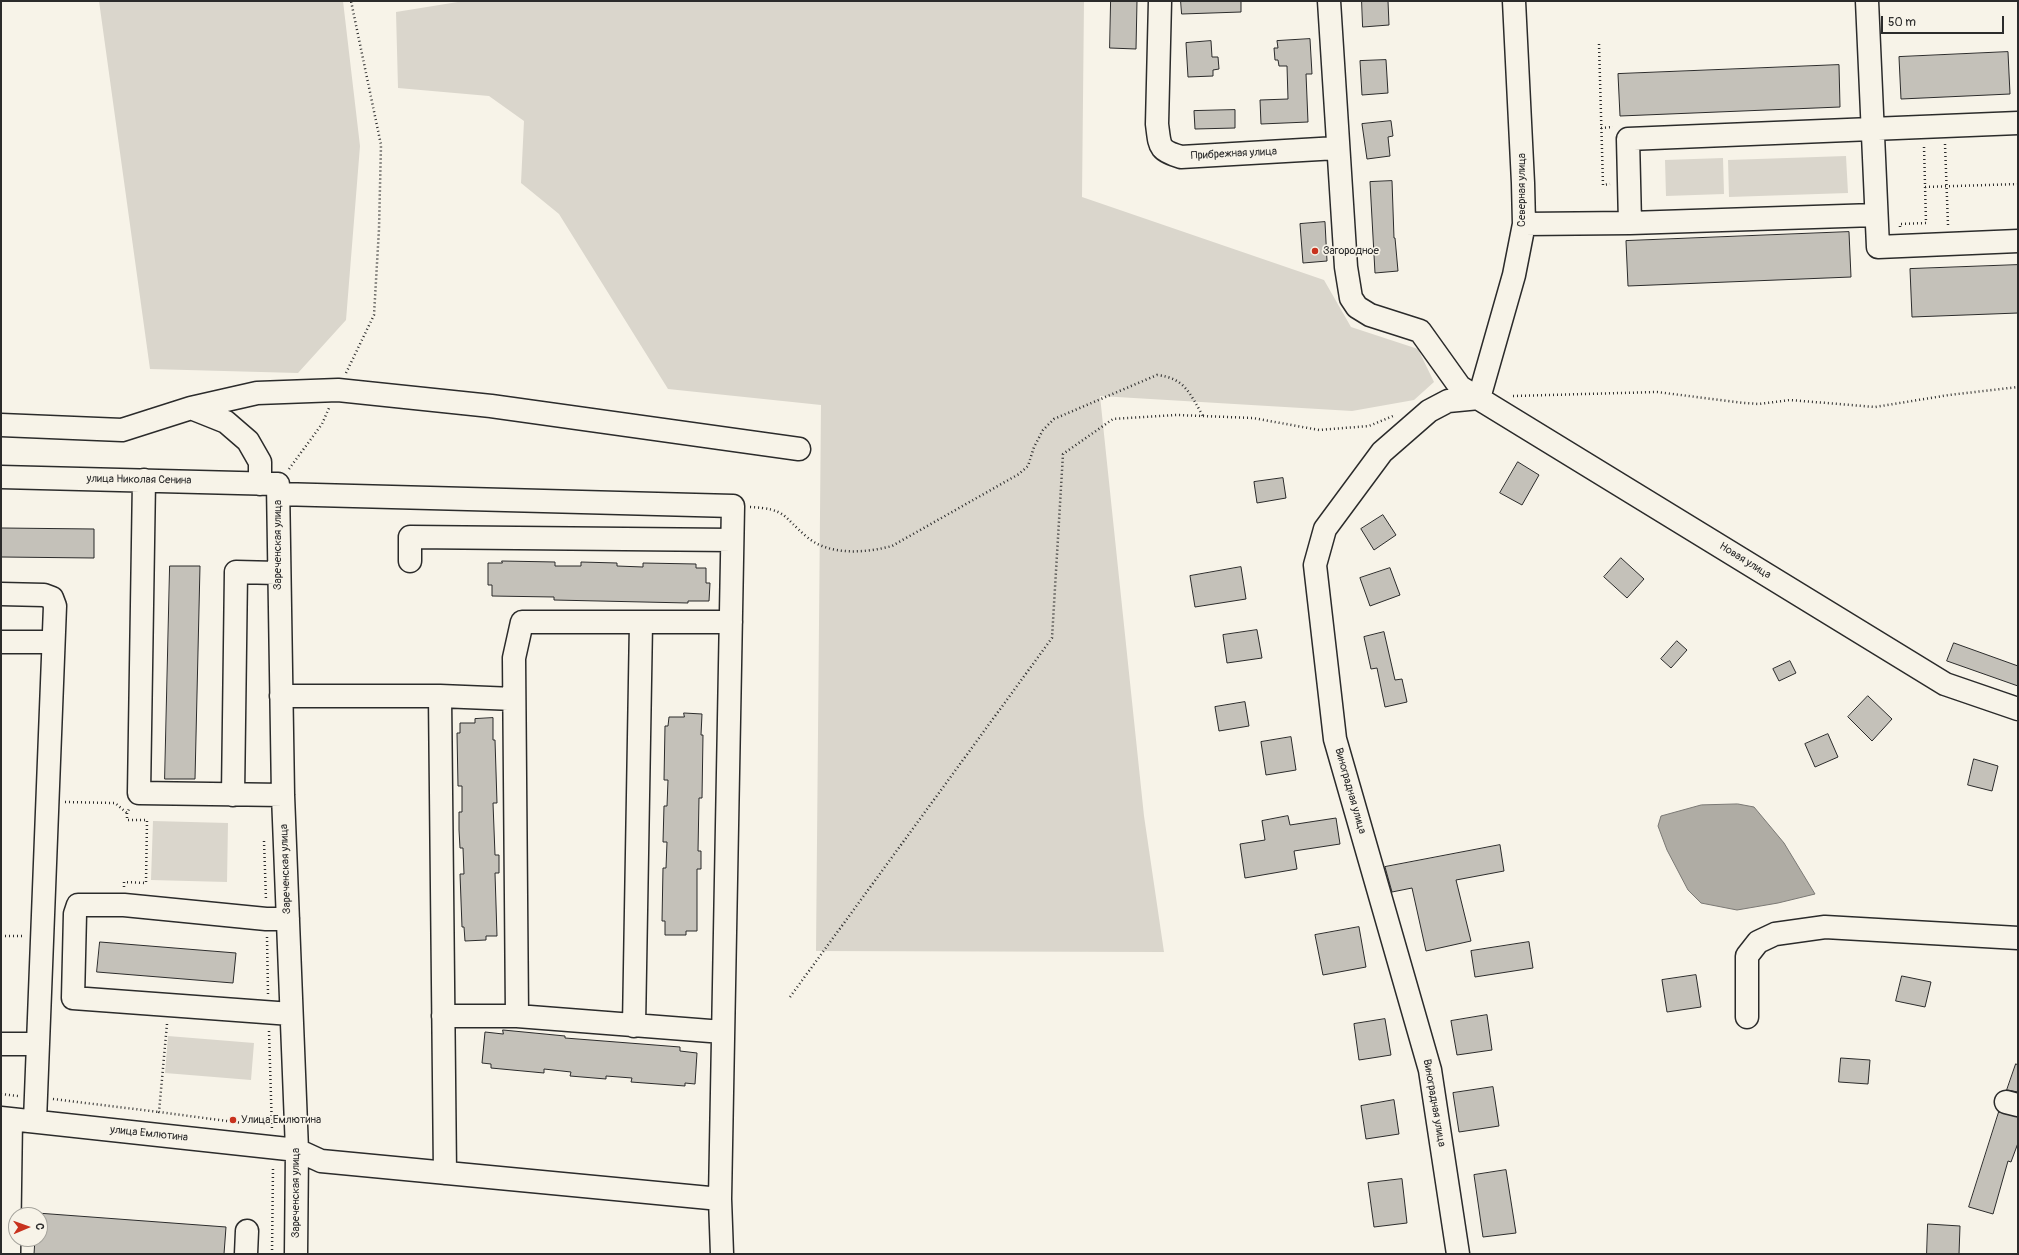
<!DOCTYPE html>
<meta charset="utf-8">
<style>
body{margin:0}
#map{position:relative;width:2019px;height:1255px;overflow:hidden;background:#f7f3e8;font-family:Pangolin,sans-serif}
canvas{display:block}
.frame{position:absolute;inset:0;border:2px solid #2b2b2b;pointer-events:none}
.north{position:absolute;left:8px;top:1207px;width:40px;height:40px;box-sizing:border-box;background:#f7f3e8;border:1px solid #a5a39c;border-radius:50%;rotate:88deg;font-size:11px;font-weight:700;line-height:16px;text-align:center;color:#2b2b2b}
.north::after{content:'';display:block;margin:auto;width:14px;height:18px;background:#c8321e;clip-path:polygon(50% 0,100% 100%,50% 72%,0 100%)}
.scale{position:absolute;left:1881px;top:16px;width:123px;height:18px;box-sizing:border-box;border:2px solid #2b2b2b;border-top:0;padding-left:5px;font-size:12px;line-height:14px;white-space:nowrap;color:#2b2b2b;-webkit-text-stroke:3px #f7f3e8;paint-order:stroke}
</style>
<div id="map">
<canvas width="2019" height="1255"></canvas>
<div class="frame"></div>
<div class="north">С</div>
<div class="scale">50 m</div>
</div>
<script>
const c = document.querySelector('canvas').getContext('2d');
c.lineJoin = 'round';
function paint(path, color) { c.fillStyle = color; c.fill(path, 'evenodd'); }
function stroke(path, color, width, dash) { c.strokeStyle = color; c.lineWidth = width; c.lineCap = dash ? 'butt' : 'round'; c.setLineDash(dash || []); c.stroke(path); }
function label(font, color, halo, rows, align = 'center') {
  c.font = font + ' Pangolin,sans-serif'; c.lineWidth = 3.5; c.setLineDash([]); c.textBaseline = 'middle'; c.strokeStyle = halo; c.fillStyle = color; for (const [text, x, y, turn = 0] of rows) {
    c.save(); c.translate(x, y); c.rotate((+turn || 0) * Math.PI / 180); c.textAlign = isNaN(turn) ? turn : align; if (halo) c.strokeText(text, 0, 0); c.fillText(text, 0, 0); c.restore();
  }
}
paint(new Path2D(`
 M99,1H343L360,146L346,320L298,373L150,369Z
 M464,1H1084L1082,197L1324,280L1351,327L1418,349L1434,382L1414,400L1352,411L1100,396L1144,816L1164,952L816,951L821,405L668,389L559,214L521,183L524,121L489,96L398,88L396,12Z
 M1846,156L1848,193L1729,197L1728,160Z
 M1723,158L1724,194L1666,196L1665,160Z
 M153,821L228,823L227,882L151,880Z
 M168,1036L254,1043L251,1080L165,1073Z`), '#dad6cc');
const water = new Path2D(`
 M1738,804L1754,807L1784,843L1815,894L1778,903L1737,910L1701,903L1688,890L1667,850L1658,826L1661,816L1701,805Z`);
paint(water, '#afaca4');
stroke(water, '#7a7874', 1);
const building = new Path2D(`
 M1111,1H1137L1136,49L1110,48Z
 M1181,1H1241V12L1182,14Z
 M1362,1H1388L1389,25L1363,27Z
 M1310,39L1312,74H1306L1308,122L1261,124L1260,100L1288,99L1287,66H1279L1278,60H1275L1274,48H1278L1277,41Z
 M1211,41L1212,57H1218L1219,69L1213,70V76L1188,77L1186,43Z
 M2008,52L2010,94L1901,99L1899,57Z
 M1386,60L1388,93L1362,95L1360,61Z
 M1839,65L1840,107L1620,116L1618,74Z
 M1235,110V128L1195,129L1194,111Z
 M1391,121L1393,136L1388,137L1390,156L1367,159L1362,124Z
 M1392,181L1394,238H1395L1398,271L1375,273L1370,182Z
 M1325,222L1327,261L1303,263L1300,224Z
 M1849,232L1851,277L1628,286L1626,241Z
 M2018,265V313L1912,317L1910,269Z
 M1518,462L1539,475L1522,505L1500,493Z
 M1283,478L1286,498L1257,503L1254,482Z
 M1383,515L1396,535L1374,550L1361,529Z
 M1,528L94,529V558L1,557Z
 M1621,558L1644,579L1627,598L1604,577Z
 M502,561L555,562V566H581V562L617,563V566L643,567V563L696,564V568H706V583H710L709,601H688V603L554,600V597L492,596V585H488V563H502Z
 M170,566H200L195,779H165Z
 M1241,567L1246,599L1195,607L1190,576Z
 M1390,568L1400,595L1370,606L1360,578Z
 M1257,630L1262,658L1227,663L1223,635Z
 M1384,632L1395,680L1402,679L1407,702L1385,707L1377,668L1371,669L1364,637Z
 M1677,641L1687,650L1671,668L1661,659Z
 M1954,643L2018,666V686L1947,661Z
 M1790,661L1796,673L1779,681L1773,669Z
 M1868,696L1892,719L1872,741L1848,717Z
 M1245,702L1249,726L1219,731L1215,707Z
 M684,713L702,714L701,735H703L702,798H699L698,851H701V869H697V931H686V935H665V921H662L663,868H666L667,842H663L664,806H667L668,780H664L665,726H668L669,717H684Z
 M493,718V740H495L497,803H493L495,855H499V873H495L497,936H486V940L465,941L464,927H462L460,874H464L463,848H460L459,830V812H462V786H458L457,733H460V723H475V719Z
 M1828,734L1838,757L1815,767L1805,744Z
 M1291,737L1296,770L1266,775L1261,742Z
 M1974,759L1998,766L1992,791L1968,785Z
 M1288,816L1290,825L1336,818L1340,844L1294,851L1297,869L1245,878L1240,844L1265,840L1262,821Z
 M1500,845L1504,871L1456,880L1471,941L1426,951L1412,888L1392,892L1385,867Z
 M1359,927L1366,967L1323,975L1315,935Z
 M100,942L236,953L233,983L97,972Z
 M1529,942L1533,968L1475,977L1471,951Z
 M1696,975L1701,1007L1667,1012L1662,980Z
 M1902,976L1931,982L1925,1007L1896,1001Z
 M1487,1015L1492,1050L1457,1055L1451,1021Z
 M1385,1019L1391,1055L1359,1060L1354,1024Z
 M503,1030L565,1036V1038L680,1047V1051L697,1053L695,1084L685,1083V1086L631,1082L632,1078L606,1076V1079L570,1076L571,1072L544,1069V1073L491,1068V1064L482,1063L485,1032L503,1034Z
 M1841,1058L1870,1060L1868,1084L1839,1082Z
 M2016,1064L2018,1065V1092L2007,1090Z
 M1493,1087L1499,1126L1459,1132L1453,1093Z
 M1394,1100L1399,1134L1366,1139L1361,1106Z
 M1999,1112L2018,1117V1143L2011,1162L2008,1161L1993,1214L1969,1207Z
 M1506,1170L1516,1233L1483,1237L1474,1175Z
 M1402,1179L1407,1223L1374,1227L1368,1183Z
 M37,1213L226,1227L224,1254H34L35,1239H40V1215H37Z
 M1928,1224L1960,1226L1959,1254H1927Z`);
paint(building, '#c4c1b9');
stroke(building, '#2b2b2b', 1);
const minor = new Path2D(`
 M1160,1L1157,124C1160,147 1158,150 1181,157L1337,148
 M1329,1L1346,267L1351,298L1357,307L1370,315L1420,331L1460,387L1945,684L2018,709
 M1867,1L1878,247L2018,241
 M1630,223L1628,139L2018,123
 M1524,224L1630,223L1875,215
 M1479,398L1514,275L1524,224L1523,183L1514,1
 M191,408L257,393L338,390L491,406L799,449
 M1,425L122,430L191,408L226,422L248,441L260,462V484
 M1,477L278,484L283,795L297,1150L296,1254
 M144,480L139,793L283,795
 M278,494L733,506L720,1199L722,1254
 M410,561V537L732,540
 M1,594L44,595L52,598L55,606L35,1121
 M1,642H53
 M281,696H440L445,1173
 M440,696L514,699
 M233,795L236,572L278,573
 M288,919H266L124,905H78L75,914L73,998L291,1014
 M443,1016H517
 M1747,1017V956L1758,942L1775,934L1825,927L2018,938
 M634,1026L641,623
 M723,1032L517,1016L514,658L522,622H731
 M1,1044H38
 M2006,1102L2018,1105
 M1,1118L297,1150L321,1161L720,1199
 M9,1254L11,1119
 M246,1254L247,1231
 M1458,1254L1430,1070L1335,739L1315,565L1325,529L1382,452L1429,411L1448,401L1479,398`);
stroke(minor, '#2b2b2b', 25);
stroke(new Path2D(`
 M1599,44L1603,185L1610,184
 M1601,128L1613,127
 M1945,144L1948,225
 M1925,187L2018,184
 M1900,227V224L1926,223L1924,146
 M346,373L374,315L379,229L381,145L351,1
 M1513,396L1657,392L1744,403L1759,404L1790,400L1875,407L1949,395L2018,387
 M289,469L322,424L329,408
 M750,507C787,509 782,516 807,537C829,556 866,553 892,546L1019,474L1028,466L1034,447L1043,430L1054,419L1157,375C1185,378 1190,394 1203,416
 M65,802L115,803L127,813
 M264,841L266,900
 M124,887V882L146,883L147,820H127V813L129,809
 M1,936H23
 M267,937L268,994
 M790,997L1052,638L1063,454L1113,419L1177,415L1253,418L1319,430L1369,426L1393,416
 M167,1024L159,1112L242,1123
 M269,1031L272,1130
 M1,1094L18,1096
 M53,1099L159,1112
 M272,1254L273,1167`), '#2b2b2b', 2.5, [1, 3]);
stroke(minor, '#f7f3e8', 22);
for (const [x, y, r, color] of [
 [1315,251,4,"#c8321e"],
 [233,1120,4,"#c8321e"]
]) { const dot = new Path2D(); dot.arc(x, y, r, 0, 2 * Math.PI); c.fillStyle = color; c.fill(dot); stroke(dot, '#f7f3e8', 1.5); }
label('11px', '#2b2b2b', '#f7f3e8', [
 ["Прибрежная улица",1234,154,-3],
 ["Северная улица",1522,190,-90],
 ["улица Николая Сенина",139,480,1],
 ["Зареченская улица",278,545,-90],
 ["Новая улица",1745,561,32],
 ["Виноградная улица",1350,791,74],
 ["Зареченская улица",286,869,-92],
 ["Виноградная улица",1434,1103,80],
 ["улица Емлютина",149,1134,6],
 ["Зареченская улица",296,1193,-90]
]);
label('11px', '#2b2b2b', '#f7f3e8', [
 ["Загородное",1323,251],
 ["Улица Емлютина",241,1120]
], 'left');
</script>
